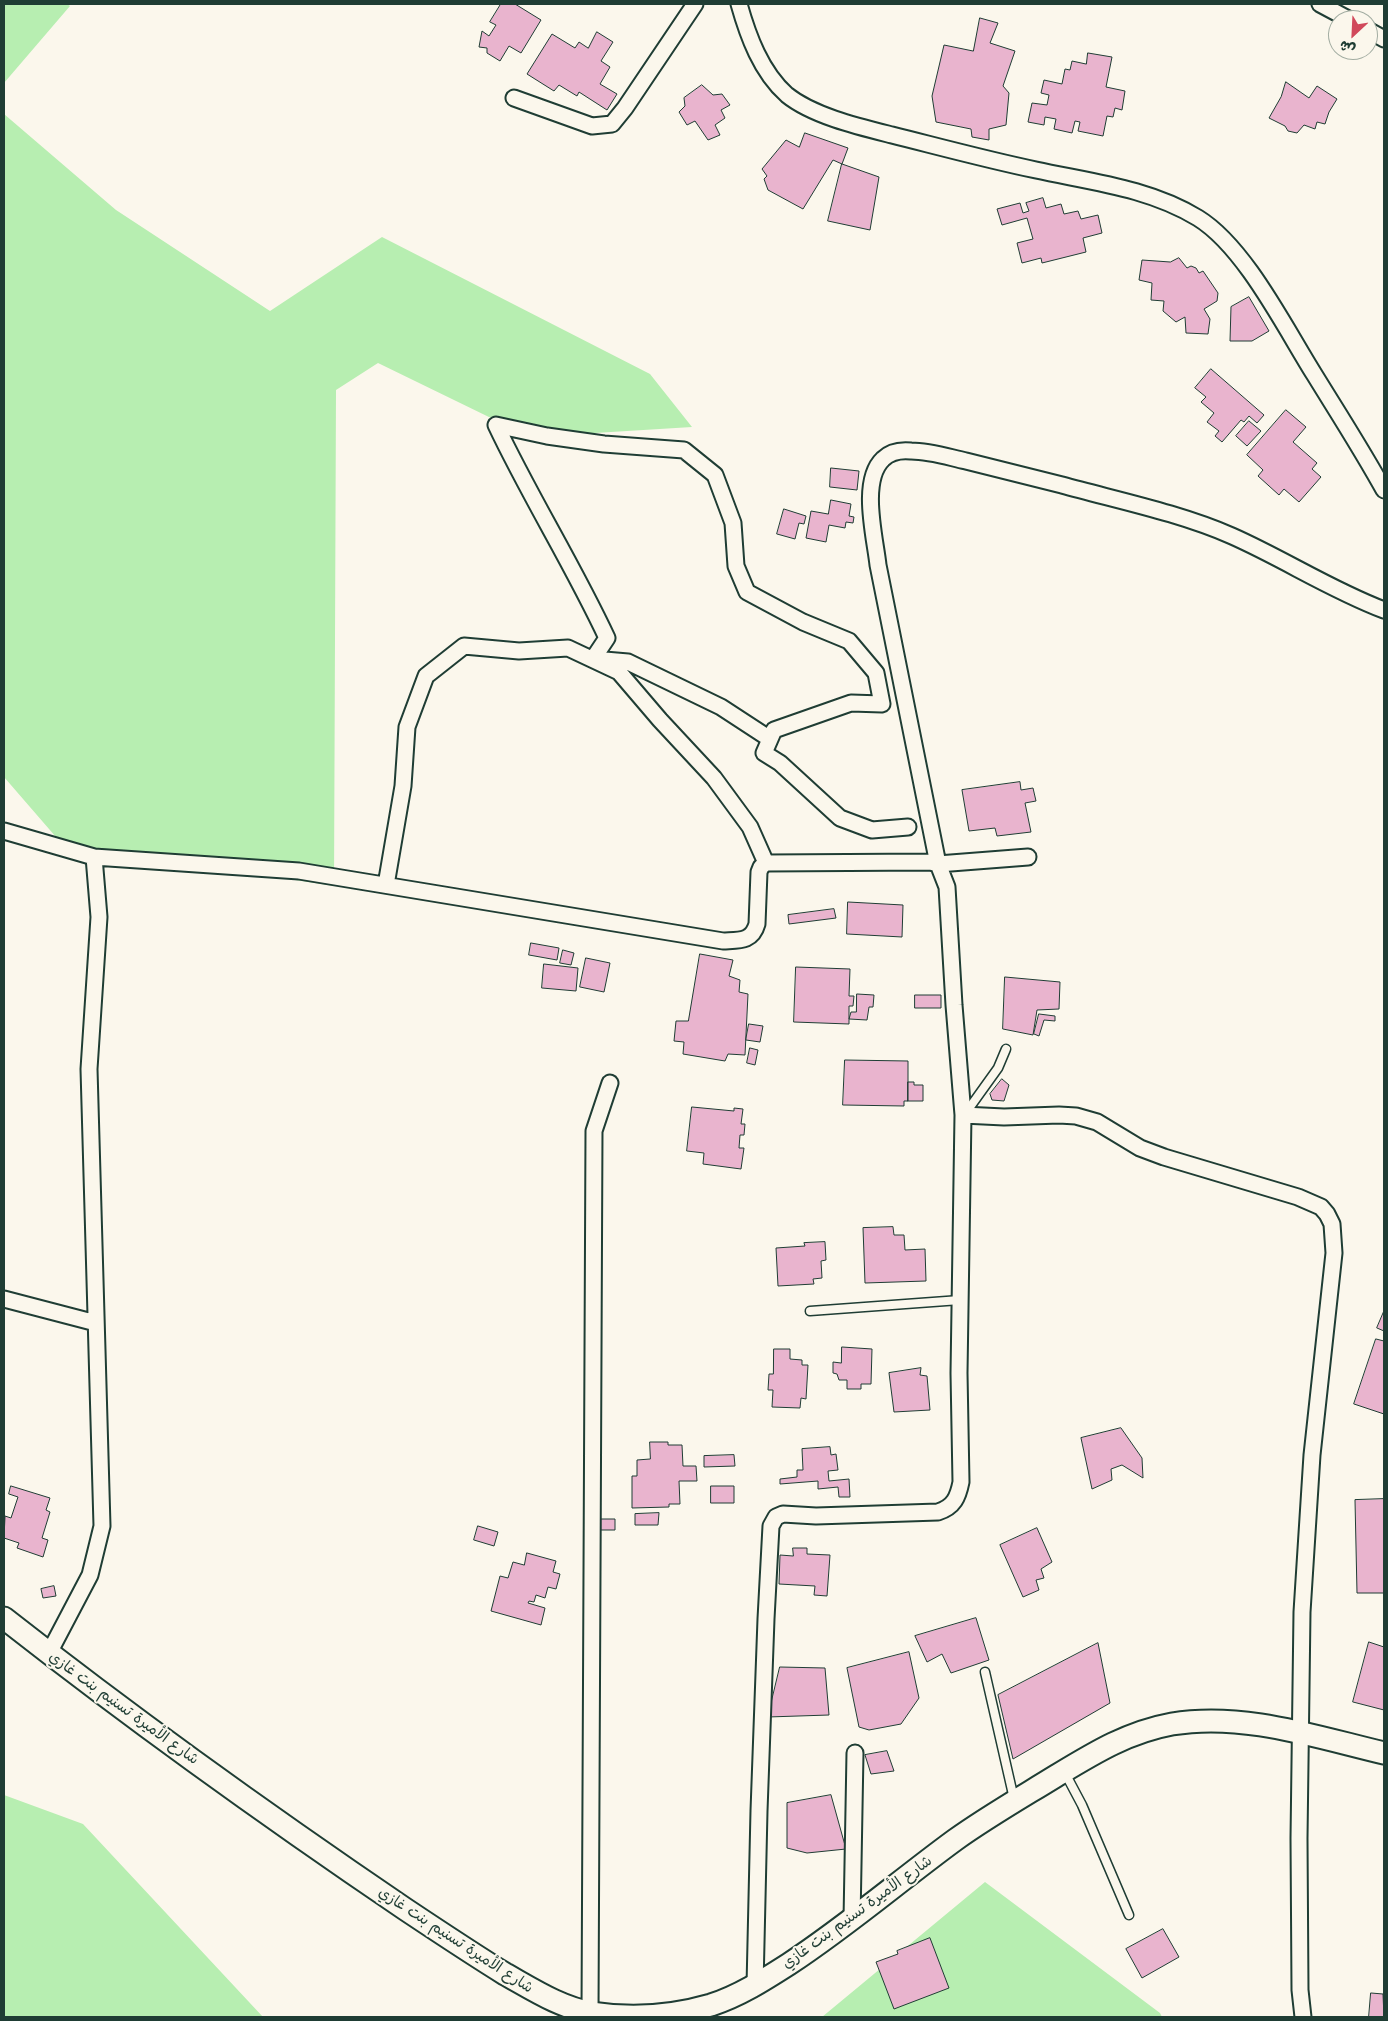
<!DOCTYPE html>
<meta charset="utf-8">
<style>
body{margin:0}
#map{position:relative;width:1388px;height:2021px;overflow:hidden;background:#fbf7ec;font-family:Mali,"Playpen Sans Arabic",sans-serif}
canvas{display:block}
.frame{position:absolute;inset:0;border:5px solid #1f3d34;pointer-events:none}
.north{position:absolute;left:1328px;top:10px;width:50px;height:50px;box-sizing:border-box;background:#fbf7ec;border:1px solid #a3ada2;border-radius:50%;rotate:205deg;font-size:14px;font-weight:700;line-height:20px;text-align:center;color:#1f3d34}
.north::after{content:'';display:block;margin:auto;width:18px;height:22px;background:#d1495b;clip-path:polygon(50% 0,100% 100%,50% 72%,0 100%)}
</style>
<div id="map">
<canvas width="1388" height="2021"></canvas>
<div class="frame"></div>
<div class="north">ش</div>
</div>
<script>
const c = document.querySelector('canvas').getContext('2d');
c.lineJoin = 'round';
function paint(path, color) { c.fillStyle = color; c.fill(path, 'evenodd'); }
function stroke(path, color, width, dash) { c.strokeStyle = color; c.lineWidth = width; c.lineCap = dash ? 'butt' : 'round'; c.setLineDash(dash || []); c.stroke(path); }
function label(font, color, halo, rows, align = 'center') {
  c.font = font + ' Mali,"Playpen Sans Arabic",sans-serif'; c.lineWidth = 4; c.setLineDash([]); c.textBaseline = 'middle'; c.strokeStyle = halo; c.fillStyle = color; for (const [text, x, y, turn = 0] of rows) {
    c.save(); c.translate(x, y); c.rotate((+turn || 0) * Math.PI / 180); c.textAlign = isNaN(turn) ? turn : align; if (halo) c.strokeText(text, 0, 0); c.fillText(text, 0, 0); c.restore();
  }
}
paint(new Path2D(`
 M4,4H67L70,6L4,83Z
 M4,114L116,210L270,311L382,237L650,374L692,427L530,437L378,363L336,390L334,886L62,844L4,777Z
 M4,1795L83,1824L263,2017H4Z
 M985,1882L1160,2013L1162,2017H822Z`), '#b7eeb1');
const building = new Path2D(`
 M501,4H515L541,20L521,53L509,46L500,61L487,53V48L479,47L482,31L489,36L496,25L490,22Z
 M980,18L998,23L990,43L1015,51L1003,86L1009,93L1006,125L989,129V140L972,137L971,129L936,122L932,96L944,45L973,51Z
 M597,32L613,42L601,61L610,67L600,84L617,94L607,110L579,92L577,96L559,85L554,91L527,74L552,34L575,48L579,42L588,48Z
 M1088,53L1112,57L1106,87L1125,91L1122,110L1115,108L1113,117L1107,116L1103,136L1078,131L1080,122L1075,121L1072,133L1054,129L1056,119L1045,117L1044,125L1028,122L1032,103L1047,105L1049,95L1041,93L1044,80L1062,84L1065,69L1070,70L1072,61L1086,64Z
 M1286,82L1309,98L1317,86L1337,99L1329,112L1325,124L1317,122L1315,129L1304,125L1297,133L1288,131L1285,126L1269,118L1281,97Z
 M702,85L713,95L722,94L730,105L721,110L725,118L715,125L720,135L708,140L695,121L687,125L679,112L685,106L684,98Z
 M805,133L848,148L842,164L833,160L803,209L768,190L764,179L767,176L762,169L786,140L799,147Z
 M842,164L879,177L870,230L828,221Z
 M1043,198L1046,208L1061,204L1064,214L1078,211L1081,219L1098,215L1102,233L1083,238L1086,252L1042,263L1041,258L1022,263L1017,243L1033,239L1027,218L1002,225L997,209L1020,203L1023,213L1029,211L1026,203Z
 M1179,258L1187,268L1191,266L1196,268L1199,273L1203,271L1218,293L1217,301L1204,309L1210,319L1208,334L1186,333L1185,317L1176,322L1163,311L1164,301L1151,300L1152,283L1139,280L1142,260L1170,262Z
 M1249,297L1269,331L1252,341H1230L1231,307Z
 M1211,369L1264,415L1257,423L1249,416L1244,422L1241,420L1222,442L1215,436L1219,431L1207,422L1214,413L1201,402L1206,397L1195,388Z
 M1286,410L1306,427L1293,442L1317,463L1312,469L1321,477L1299,502L1284,489L1279,495L1258,476L1263,470L1247,455Z
 M1249,421L1261,431L1247,446L1236,436Z
 M831,468L859,471L857,490L830,487Z
 M831,500L851,504L849,516L854,517L853,523L846,522L845,528L829,525L826,542L806,538L811,511L828,514Z
 M784,509L806,516L804,524L799,523L795,539L777,534Z
 M1020,782L1021,790L1033,788L1036,801L1025,803L1031,832L997,836L995,828L969,831L962,790Z
 M848,902L903,905L902,937L847,934Z
 M834,909L836,918L789,924L788,915Z
 M531,943L559,948L557,960L529,955Z
 M563,950L574,953L571,965L560,963Z
 M700,954L733,960L729,976L740,980L739,992L748,994L745,1055L728,1054L725,1061L683,1054L684,1042L674,1041L676,1021H688Z
 M586,958L610,963L604,992L580,987Z
 M544,964L578,968L576,991L542,988Z
 M796,967L850,969L849,996H854L853,1006H849V1024L794,1022Z
 M1005,977L1060,982L1059,1009L1037,1010L1033,1035L1003,1029Z
 M857,994L874,995L873,1007H869L867,1020L849,1019L851,1012H856Z
 M915,995H941V1008H915Z
 M1039,1014L1055,1016V1021L1044,1020L1039,1036L1034,1034Z
 M749,1024L763,1026L760,1042L746,1040Z
 M750,1048L758,1050L755,1065L747,1063Z
 M845,1060L908,1061V1101H904V1106L843,1105Z
 M1002,1079L1009,1085L1004,1101L992,1100L990,1094Z
 M908,1082H914V1085H923V1101H908Z
 M692,1107L734,1111V1108L743,1109L741,1124H745L744,1135H740L739,1148H744L741,1169L703,1164L704,1153L687,1151Z
 M893,1227L894,1235H904L905,1250L925,1249L926,1281L865,1283L863,1228Z
 M825,1242L826,1260L821,1261L822,1278L813,1279L814,1284L778,1286L776,1248L805,1246L804,1243Z
 M1384,1311V1331L1377,1328Z
 M1376,1339L1384,1341V1414L1354,1404Z
 M842,1347L872,1349L871,1384H861V1389H847V1380H839L837,1374L833,1373V1362L841,1363Z
 M774,1349H790V1359L802,1360V1365H808L806,1399L801,1398L800,1408L772,1407L773,1390H768L769,1374H773Z
 M921,1368L920,1375L927,1376L930,1410L894,1412L889,1373Z
 M1121,1428L1142,1458L1143,1478L1122,1465L1111,1469L1112,1480L1092,1489L1081,1438Z
 M650,1442H668V1445H682L683,1466H696L697,1481H679L680,1504H669V1507L632,1508V1476H637V1460L650,1459Z
 M830,1447L831,1455L836,1454L838,1470L828,1471L829,1481L849,1479L850,1497H839L838,1487L818,1489V1481L780,1484V1479L797,1477V1470H803L802,1449Z
 M734,1455L735,1466L704,1467V1456Z
 M11,1486L50,1498L46,1510L50,1512L42,1538L48,1540L43,1557L17,1548L19,1543L4,1538L5,1516L11,1518L18,1497L9,1494Z
 M711,1486H734V1503H711Z
 M1384,1499V1593H1357L1355,1500Z
 M659,1513L658,1525H635V1514Z
 M601,1519H615V1530H601Z
 M478,1526L498,1532L494,1546L474,1540Z
 M1037,1528L1052,1562L1041,1569L1044,1578L1036,1580L1039,1590L1023,1597L1000,1545Z
 M793,1548H807V1554L830,1555L827,1596L814,1595L815,1586L779,1584L780,1555L793,1556Z
 M527,1553L556,1561L553,1572L560,1574L556,1589L548,1587L545,1598L536,1595L534,1602L529,1601L528,1603L545,1608L541,1625L491,1611L500,1576L508,1578L513,1562L524,1565Z
 M54,1586L56,1596L43,1598L41,1589Z
 M976,1618L989,1660L951,1673L942,1654L927,1662L915,1636Z
 M1369,1642L1384,1647V1710L1353,1702Z
 M1098,1643L1110,1703L1013,1759L998,1695Z
 M909,1652L919,1698L901,1724L869,1730L859,1727L847,1668Z
 M780,1667L825,1668L829,1715L768,1717Z
 M887,1751L894,1771L871,1774L865,1755Z
 M831,1795L846,1849L807,1853L787,1848V1803Z
 M1163,1929L1179,1957L1142,1978L1126,1949Z
 M930,1938L949,1988L894,2009L876,1962L898,1954L897,1951Z
 M1371,1993L1383,1994L1384,2017H1369Z`);
paint(building, '#e9b4ce');
stroke(building, '#1f3d34', 1);
const service = new Path2D(`
 M965,1114L998,1068L1006,1049
 M810,1311L960,1300
 M985,1672L1014,1799
 M1065,1773L1082,1805L1129,1915`);
const minor = new Path2D(`
 M739,4C748,36 761,72 787,95C813,116 860,127 892,135C940,147 988,160 1036,170C1091,182 1149,188 1198,218C1245,247 1285,328 1314,374C1338,413 1362,450 1384,490
 M1320,4L1350,20
 M1368,30L1384,39
 M514,98L592,126L612,124L625,108L695,4
 M770,739L721,707L628,662L593,659L607,638C573,565 530,497 496,425L547,436L604,444L684,450L715,475L733,523L736,566L747,592L803,622L849,641L876,673L882,704L851,703L774,730L764,753L780,763L840,818L872,830L908,827
 M4,831L94,857
 M386,885L403,786L407,727L426,676L464,646L519,651L568,648L619,672L660,720L714,778L750,827L766,863
 M963,1115L1004,1117L1059,1115L1076,1116L1097,1122L1140,1148L1164,1157L1298,1197L1321,1207L1327,1214L1332,1224L1334,1253L1312,1455L1302,1612L1299,1838L1300,1990L1303,2017
 M4,1299L96,1323
 M49,1653L90,1575L102,1526L89,1069L99,917L94,857L299,871L723,941C739,940 752,942 757,924L759,872L761,867L766,863L930,862L938,864L878,565C875,537 860,481 883,459C890,452 901,450 911,451C930,451 948,457 966,461C998,469 1030,477 1062,485C1116,500 1180,513 1232,536C1284,559 1331,590 1384,610
 M852,1920L855,1753
 M755,1986L759,1811L766,1619L771,1526L776,1517L783,1514L816,1516L938,1512C954,1507 958,1497 961,1482L959,1373L963,1115L954,1005L947,887L938,864L1028,857
 M590,2013L594,1131L610,1083`);
const secondary = new Path2D(`
 M4,1618C134,1720 268,1816 405,1909C438,1931 471,1953 505,1974C532,1989 561,2008 592,2013C631,2019 673,2016 711,2005C739,1996 764,1980 789,1964C847,1926 899,1881 955,1840C987,1817 1022,1797 1056,1776C1094,1753 1128,1732 1172,1724C1243,1712 1316,1737 1384,1753`);
stroke(service, '#1f3d34', 11);
stroke(minor, '#1f3d34', 19);
stroke(secondary, '#1f3d34', 25);
stroke(service, '#fbf7ec', 8);
stroke(minor, '#fbf7ec', 15);
stroke(secondary, '#fbf7ec', 21);
label('15px', '#1f3d34', '#fbf7ec', [
 ["شارع الأميرة تسنيم بنت غازي",124,1708,36],
 ["شارع الأميرة تسنيم بنت غازي",857,1912,-36],
 ["شارع الأميرة تسنيم بنت غازي",456,1940,33]
]);
</script>
